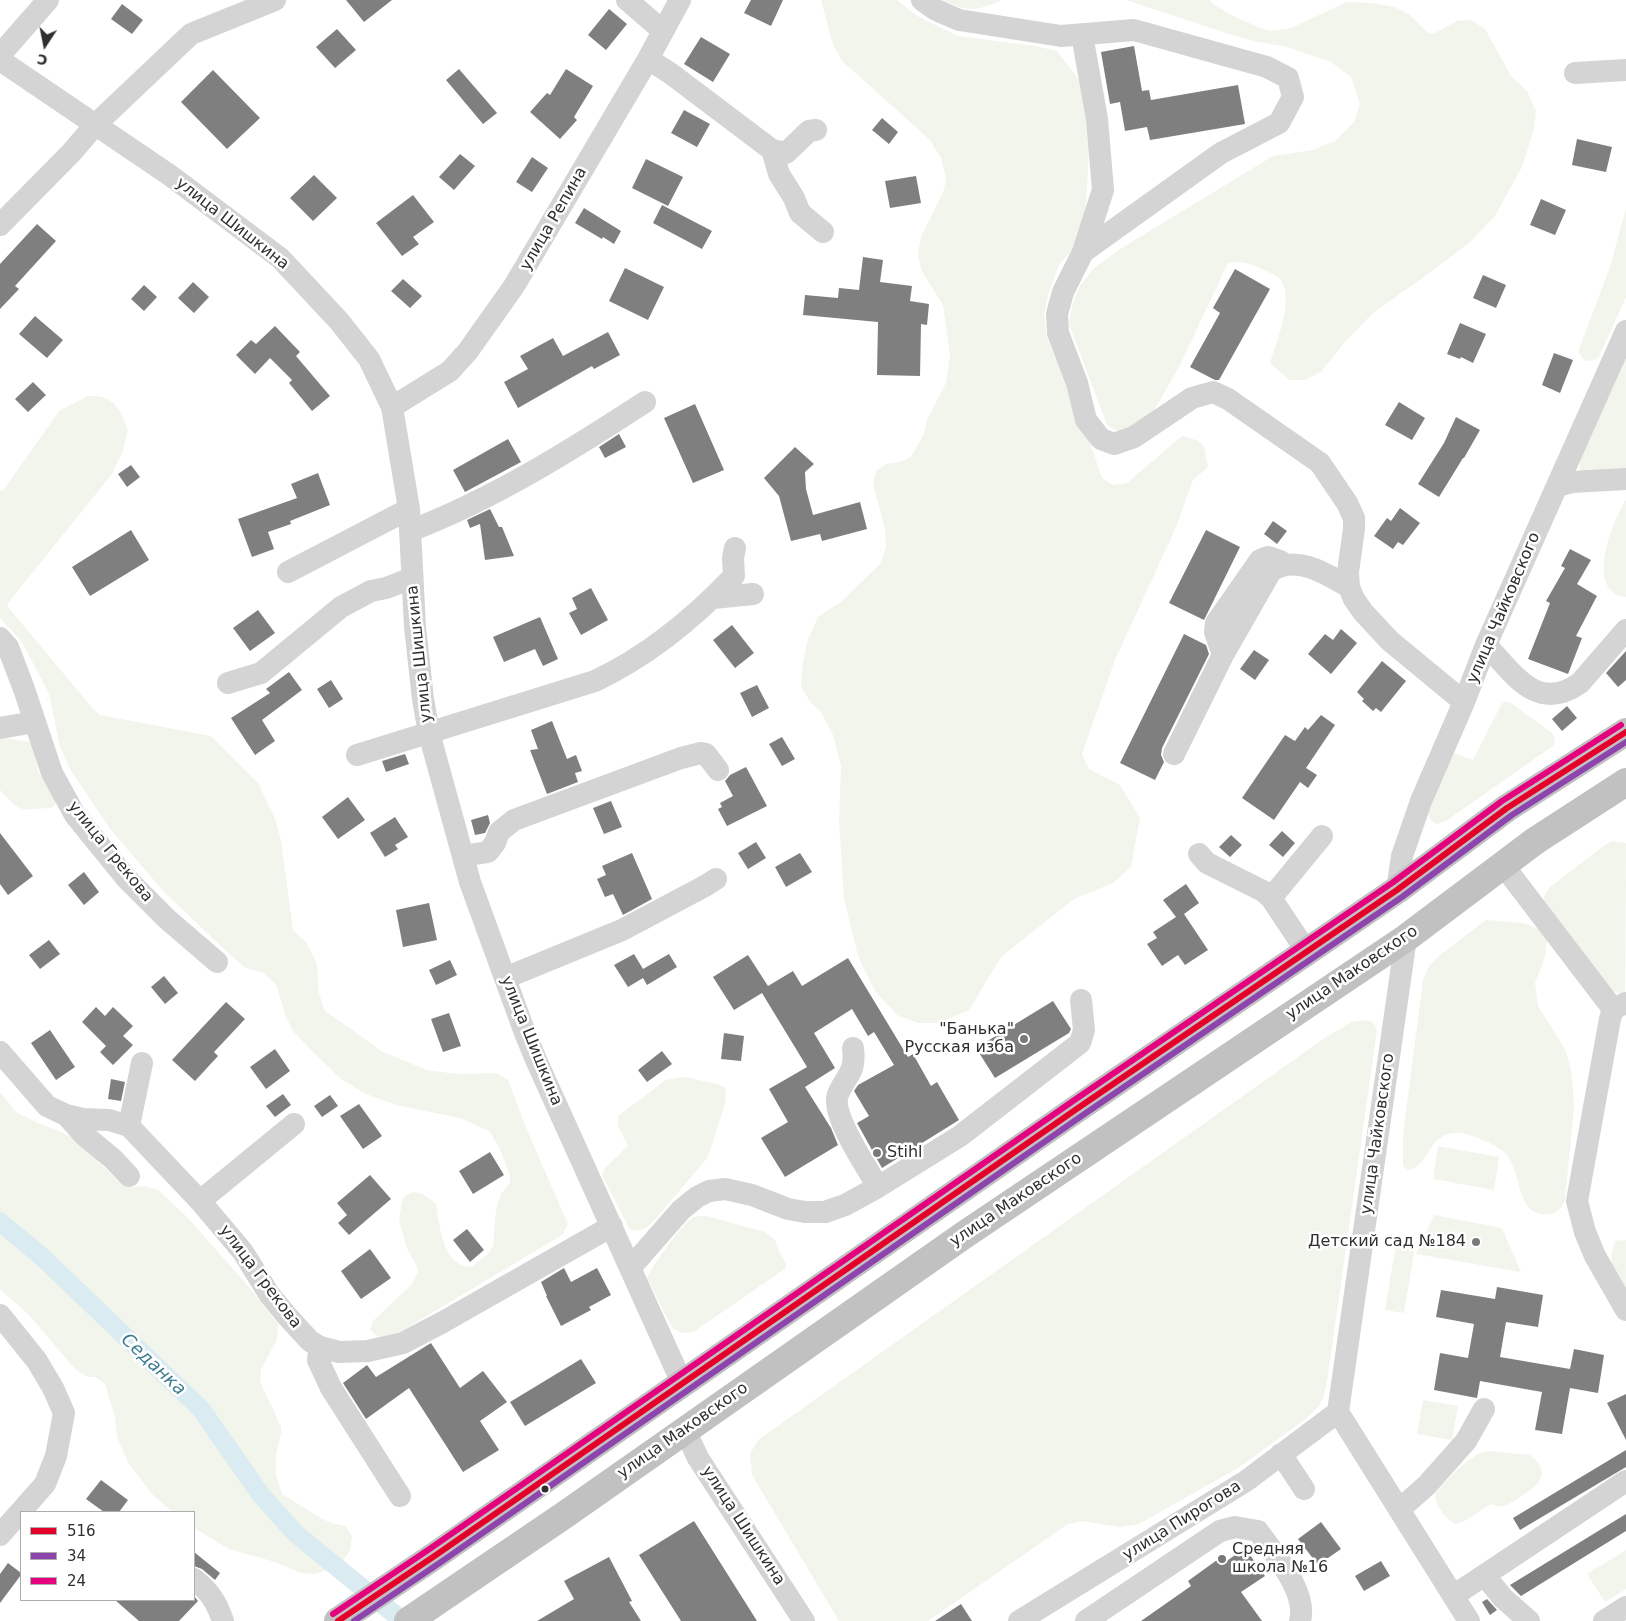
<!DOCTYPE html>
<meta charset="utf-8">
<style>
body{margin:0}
#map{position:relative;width:1626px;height:1621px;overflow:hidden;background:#fff;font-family:"DejaVu Sans",sans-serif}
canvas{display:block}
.legend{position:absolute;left:20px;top:1511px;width:175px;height:90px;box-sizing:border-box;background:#fff;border:1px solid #acacac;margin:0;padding:6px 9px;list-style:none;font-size:15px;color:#2f2f2f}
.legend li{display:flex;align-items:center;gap:10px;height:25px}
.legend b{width:25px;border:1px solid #acacac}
.north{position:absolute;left:20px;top:20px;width:50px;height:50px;-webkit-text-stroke:4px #fff;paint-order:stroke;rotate:191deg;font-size:14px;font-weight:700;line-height:20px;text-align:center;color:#2f2f2f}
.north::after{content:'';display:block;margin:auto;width:18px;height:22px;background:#2f2f2f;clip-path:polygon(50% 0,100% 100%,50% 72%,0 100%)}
</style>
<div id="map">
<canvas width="1626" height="1621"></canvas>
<ul class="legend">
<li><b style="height:6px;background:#e4002b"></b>516</li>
<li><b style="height:6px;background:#8e44ad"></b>34</li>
<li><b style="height:6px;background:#e5007d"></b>24</li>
</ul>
<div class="north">С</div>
</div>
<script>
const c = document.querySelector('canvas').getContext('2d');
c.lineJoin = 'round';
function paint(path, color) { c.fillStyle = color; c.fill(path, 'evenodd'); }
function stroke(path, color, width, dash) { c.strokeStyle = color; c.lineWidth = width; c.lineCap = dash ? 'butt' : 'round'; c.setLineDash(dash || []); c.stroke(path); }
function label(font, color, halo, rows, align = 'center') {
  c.font = font + ' "DejaVu Sans",sans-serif'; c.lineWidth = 5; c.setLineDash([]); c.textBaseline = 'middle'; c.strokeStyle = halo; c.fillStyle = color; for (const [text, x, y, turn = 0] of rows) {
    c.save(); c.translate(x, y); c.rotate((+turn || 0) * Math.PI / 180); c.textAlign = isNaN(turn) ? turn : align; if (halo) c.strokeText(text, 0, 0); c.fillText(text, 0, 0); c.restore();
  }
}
paint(new Path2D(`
 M821,0H897L919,17L958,36L1035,46L1057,51L1079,80L1090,124L1086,210L1072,250L1059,265L1049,292L1044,314L1047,337L1056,360L1069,382L1102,478L1113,485L1127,483L1182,436L1196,440L1204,446L1208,467L1193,480L1177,525L1115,660L1082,754L1089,769L1120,785L1140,818L1131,867L1113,883L1074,899L1001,957L969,1010L939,1023H918L897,1015L875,991L858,956L844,899L839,822L841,766L833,735L821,712L810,702L801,686L803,661L808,639L818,617L842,601L881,563L886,547L885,529L873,484L876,471L886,464L900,462L911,457L924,434L927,420L946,383L950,356L943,305L921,270L918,253L921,237L944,190L946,178L941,158L929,139L842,61L833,45Z
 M941,0H1002C974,12 969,12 941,0Z
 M1126,0H1210L1214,5L1235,17L1263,29L1270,31L1291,28L1347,2L1373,3L1394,7L1409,14L1428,33L1433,34L1457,21L1471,20L1485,29L1511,76L1527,91L1536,111L1534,129L1522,167L1495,216L1470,242L1428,274L1373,313L1345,342L1321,372L1304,380H1289L1270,363C1276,343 1296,296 1279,278C1275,274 1267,272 1262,269C1251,264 1240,260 1228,263L1180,365L1147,423L1128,432L1115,430L1107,425L1069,324L1072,306L1079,287L1093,269L1120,249L1273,156L1313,150L1335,141L1354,122L1360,104L1351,77L1331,62L1287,47L1253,41L1229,34Z
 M1626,208V297L1598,359L1589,361L1584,360L1578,352L1610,267Z
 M1626,358V471L1581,472L1579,462Z
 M88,396C115,395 119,408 128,430L122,453L112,474L8,603V607L94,710L100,715L211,736L258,783L276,821L281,841L293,930L306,942L317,964L319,993L324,1010L383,1052L427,1070L457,1074L496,1073L508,1080L527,1130L568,1224L563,1234L557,1238L400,1332L380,1337L374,1334L370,1329L373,1321L411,1285L418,1272L416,1264L408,1251L399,1221L402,1201L405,1196L413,1192L423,1194L436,1204C440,1226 442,1266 471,1267L488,1254L493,1246L496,1210L501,1194L510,1182V1175L499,1147L489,1131L460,1118L396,1105L366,1094L341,1079L311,1050L293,1031L286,1017L276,984L263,973L244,967L226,951L164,892L111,830L71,771L60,747L49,694L22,642L0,618V491L5,488L59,411Z
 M1626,500V597C1584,593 1612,521 1626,500Z
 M1506,702L1511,703L1552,733L1555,739L1553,746L1446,821L1438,824L1434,823L1429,817L1428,810L1454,753L1473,760L1502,703Z
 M0,737L30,742L33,745L38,771L56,802L54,806L51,808C19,809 23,815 0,790Z
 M1612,841L1626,843L1625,995L1613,991L1543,900L1545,894L1549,888L1602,847Z
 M1486,920L1524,923L1536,928L1544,934L1547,940L1545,957L1535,983L1538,1006L1566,1051L1571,1071L1573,1089L1574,1108L1565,1200C1561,1208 1558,1213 1549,1214C1515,1218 1523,1173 1506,1154C1498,1145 1473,1135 1461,1133C1428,1129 1430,1167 1408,1170L1403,1166V1135L1423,980L1429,966L1440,955Z
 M1366,1020L1373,1022L1377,1031L1327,1382L1323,1398L1318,1407L1307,1418L1238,1468L1139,1524L1120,1527L1082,1521L1068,1524L928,1621H839L752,1475L750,1454L758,1440L1326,1037L1352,1022Z
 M685,1077L717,1084L724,1087L726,1092L725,1104L708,1157L653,1222C645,1229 640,1232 630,1230L602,1175L604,1169L628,1146L618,1126V1116L666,1080Z
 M0,1092L16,1112L36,1122L64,1133L76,1140L121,1184L134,1187L145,1186L158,1190L187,1217L249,1287L278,1324L277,1340L261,1369L260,1381L281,1427V1433L276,1456V1475L282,1494L319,1517L331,1523L345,1526L352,1536L350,1550L343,1561L336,1567L315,1574L300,1573L275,1562L229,1549L194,1528V1512H172L153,1495L129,1464L117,1437L115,1417L105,1384L95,1377H88L75,1369L29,1315L0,1289Z
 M1438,1146L1499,1157L1494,1190L1433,1179Z
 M1434,1215L1502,1228L1521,1272L1416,1254Z
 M706,1216L765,1232L775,1240L778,1249L786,1264V1268L695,1331C685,1334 679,1334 671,1326L647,1278C653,1265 682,1223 694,1217C697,1216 703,1216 706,1216Z
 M1624,1240H1626V1290C1614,1271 1607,1264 1615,1241Z
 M1396,1244L1415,1247L1404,1313L1385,1310Z
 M1423,1400L1458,1406L1452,1440L1417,1434Z
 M1488,1451L1530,1455C1553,1473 1539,1485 1520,1497C1515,1500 1509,1505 1503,1506C1499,1507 1495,1506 1491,1504L1463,1522L1455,1524C1446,1519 1433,1504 1436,1493C1449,1478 1468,1455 1488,1451Z
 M1626,1550V1589L1605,1602L1587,1574Z`), '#f2f5ec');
stroke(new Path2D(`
 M0,1222L40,1255L201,1409L261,1495L295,1533L403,1621`), '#daebf1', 19);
paint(new Path2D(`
 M346,0H392L364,22Z
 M751,0H783L771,26L744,13Z
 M122,4L143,20L132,34L111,19Z
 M609,9L627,24L606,50L588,35Z
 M337,29L356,50L335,68L316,47Z
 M701,37L730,54L713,82L684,64Z
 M1134,46L1142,91L1149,90L1151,100L1238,85L1245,124L1150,140L1147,127L1125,131L1120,102L1110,104L1101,52Z
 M459,69L497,113L483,124L446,80Z
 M566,69L593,86L574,117L577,120L560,139L530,112L547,93L550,95Z
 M213,70L260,118L227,149L181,102Z
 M684,110L710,124L697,147L671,133Z
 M882,118L898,132L889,144L872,130Z
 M1577,139L1612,147L1606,172L1572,165Z
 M460,154L475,166L454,190L439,177Z
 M532,157L548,168L532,192L516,182Z
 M646,159L683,177L668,206L632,188Z
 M314,175L337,198L313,221L290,198Z
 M916,176L921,203L890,208L885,181Z
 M413,195L434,222L413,237L419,244L402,256L376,223Z
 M1541,199L1566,210L1555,235L1530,225Z
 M662,205L712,231L702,249L653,223Z
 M584,208L621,231L614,244L603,237L602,239L575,223Z
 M37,224L56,241L15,286L19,289L0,309V264Z
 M863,257L883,260L880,282L912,286L910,301L929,304L927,325L921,324L920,376L877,375L878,322L803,315L805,295L838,298L839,288L859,290Z
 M625,268L664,287L648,320L609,301Z
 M1235,269L1270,289L1219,380H1215L1190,367L1220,313L1213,308Z
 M1483,275L1506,285L1496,308L1473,298Z
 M403,279L422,296L410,308L391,291Z
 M193,282L209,297L194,313L178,298Z
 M144,285L157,297L144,311L131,299Z
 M35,316L63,340L47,358L19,334Z
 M1460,323L1486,334L1473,363L1461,357L1460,359L1447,354Z
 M275,326L300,352L296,356L330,396L312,411L289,383L292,380L270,358L255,374L236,355L251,340L256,344Z
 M608,332L620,355L594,369L592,366L518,408L504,382L528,369L520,356L553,338L563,356Z
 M1554,353L1573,360L1560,393L1542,385Z
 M33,382L46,395L28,412L15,399Z
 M1399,402L1425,418L1412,440L1385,425Z
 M695,404L724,470L693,483L664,418Z
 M1456,417L1480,430L1464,458H1463L1439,497L1418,484L1444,443Z
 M619,434L626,447L605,458L599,447Z
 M508,439L521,462L465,492L453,470Z
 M795,447L814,464L805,472L806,489L813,515L860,502L867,529L822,541L820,534L791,541L779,496L764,478Z
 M131,465L140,477L127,487L118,474Z
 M318,473L330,505L290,521L291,524L268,532L274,549L252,557L238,519L297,498L291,484Z
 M1400,508L1420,523L1403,545L1398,542L1393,549L1374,536L1387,518L1391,521Z
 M490,509L499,527H502L514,556L485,560L480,524L470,528L467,520Z
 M1273,521L1287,531L1277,544L1264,534Z
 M131,530L149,560L90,596L72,567Z
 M1206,530L1240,547L1204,620L1169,603Z
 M1570,549L1591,560L1577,584L1597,596L1576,636L1582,638L1568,674L1528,659L1550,603L1546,601L1565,568L1561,566Z
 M591,588L608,620L581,635L569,613L577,609L572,598Z
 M258,610L275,633L250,651L233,628Z
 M540,617L558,659L543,666L535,649L504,662L493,637Z
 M732,625L754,653L735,668L713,640Z
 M1341,629L1357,643L1331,674L1308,654L1325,634L1333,640Z
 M1184,634L1206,645L1209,654L1162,748L1161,755L1164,762L1155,780L1120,763Z
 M1254,650L1269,660L1255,680L1240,669Z
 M1626,651V680L1618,687L1606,673Z
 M1382,661L1406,681L1381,712L1376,708L1373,711L1362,701L1364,699L1357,692Z
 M289,672L302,690L262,720L275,741L255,755L231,718L270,693L266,689Z
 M331,680L343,699L329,708L317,689Z
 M757,685L769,708L752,717L740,693Z
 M1567,706L1577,718L1562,731L1552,719Z
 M1321,715L1335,725L1306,768L1317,775L1308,788L1300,782L1274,820L1242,798L1285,735L1295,741L1305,727L1308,730Z
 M552,721L567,759L576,755L582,771L575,773L578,782L547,794L530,750L538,749L531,730Z
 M782,737L795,759L782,766L769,744Z
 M405,754L409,764L386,772L382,761Z
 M746,767L767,806L727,826L718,809L722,807L720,803L733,796L725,781L730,775Z
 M348,797L365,820L338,839L322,817Z
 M611,801L622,827L604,834L593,808Z
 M488,815L490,823L485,833L475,835L471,820Z
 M395,817L408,837L395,845L398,849L385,857L370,833Z
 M1282,831L1295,843L1283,857L1269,845Z
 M0,833L33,876L8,895L0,884Z
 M1231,835L1242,845L1230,857L1219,847Z
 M756,842L766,858L748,869L738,853Z
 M632,853L652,899L623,915L613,894L605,897L597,879L606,875L602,866Z
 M800,853L812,872L786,887L775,867Z
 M84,872L99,892L84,905L68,885Z
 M1186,884L1199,903L1184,914L1208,950L1185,965L1178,955L1162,966L1147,944L1157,938L1153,932L1176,917L1163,900Z
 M429,903L437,940L403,947L396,910Z
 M49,940L60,954L40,969L29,955Z
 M634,954L643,969L669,954L677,967L647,985L643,978L628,987L614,965Z
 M748,955L768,986L793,971L802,986L848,958L908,1057L913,1054L931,1086L937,1082L959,1120L882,1168L857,1123L869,1116L854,1091L858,1085L894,1065L874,1032L868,1036L852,1009L814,1033L835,1068L805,1087L831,1128L838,1145L785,1177L761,1138L788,1122L769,1089L807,1067L762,993L734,1010L713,977Z
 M450,960L457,975L436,985L429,970Z
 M164,976L178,993L165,1004L151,987Z
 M1053,1001L1071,1029L1069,1033L995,1078L976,1048Z
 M226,1002L245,1019L214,1052L218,1056L195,1081L172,1060Z
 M96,1007L105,1016L113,1007L133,1026L123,1036L133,1045L113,1065L100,1052L106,1046L82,1022Z
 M449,1013L461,1046L443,1052L431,1019Z
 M50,1030L75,1067L56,1080L31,1043Z
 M724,1033L744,1036L741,1061L721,1059Z
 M275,1049L290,1071L266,1089L250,1067Z
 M662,1051L672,1064L647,1082L638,1070Z
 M111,1079L125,1082L121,1101L108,1099Z
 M283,1094L291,1105L275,1117L266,1106Z
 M330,1095L338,1106L322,1117L314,1106Z
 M359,1104L382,1136L363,1149L340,1116Z
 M490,1152L504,1175L473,1194L459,1171Z
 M370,1175L391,1199L349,1235L338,1223L347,1215L337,1203Z
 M467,1229L484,1250L470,1262L453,1240Z
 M370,1249L391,1278L361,1299L341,1271Z
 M564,1268L571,1282L597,1268L611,1295L589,1307L591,1310L561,1326L546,1296H547L541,1282Z
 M1497,1287L1543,1295L1538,1327L1506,1322L1500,1357L1570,1369L1574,1349L1604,1355L1598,1393L1570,1388L1562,1434L1535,1430L1542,1392L1480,1381L1477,1398L1434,1390L1440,1353L1468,1358L1474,1324L1436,1317L1441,1290L1495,1299Z
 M431,1343L460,1388L483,1371L507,1402L480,1421L499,1450L463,1472L409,1388L366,1419L343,1383L367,1365L376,1377Z
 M581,1359L596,1383L525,1426L510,1402Z
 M1626,1394V1440L1607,1403Z
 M1626,1450V1467L1520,1530L1513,1518Z
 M101,1480L128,1500L119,1512H104L86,1499Z
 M1626,1514V1531L1521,1596L1510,1585Z
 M694,1521L757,1621H681L639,1555Z
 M1321,1522L1341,1549L1318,1565L1298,1539Z
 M1245,1548L1265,1576L1241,1592L1262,1621H1141L1191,1586L1188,1581L1217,1560L1221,1565Z
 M194,1552L220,1573L215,1580L202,1569L194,1566Z
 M609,1557L632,1601L629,1602L641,1621H537L574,1599L564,1581Z
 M1381,1561L1390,1576L1364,1591L1355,1576Z
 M8,1563L21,1573V1575L0,1603V1574Z
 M194,1596L198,1601L179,1621H139L115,1600H194Z
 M1487,1599L1497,1610L1490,1615L1482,1602Z
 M961,1604L972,1621H935Z`), '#7f7f7f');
stroke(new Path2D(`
 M627,0L663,31
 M922,0L936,10L959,20L1061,36L1134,30L1267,67L1288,78L1293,97L1279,123L1221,153L1083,252L1063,292L1057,314L1058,333L1077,383L1086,420L1101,439L1114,444L1134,437L1192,398L1213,392L1228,399L1320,463L1347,503L1354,518V529L1348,572L1349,587L1354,599L1363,612L1390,641L1464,702
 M1082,35L1097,119L1103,190L1083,252
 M0,55L48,0
 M648,59L670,73L772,150L779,174L794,198L800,213L823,232
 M0,60L171,176L280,258L339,321L369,359L392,407L409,509L415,627L423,699L429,733L470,882L525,1033L537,1062L682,1383
 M1575,73L1626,70
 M772,150L786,153L809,131L816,130
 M0,225L71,153L96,124L191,34L275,0
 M392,407L450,371L468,351L514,286L648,59L680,0
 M1557,486L1572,482L1626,479
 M410,531C493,499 570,451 645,402
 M288,572L409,509
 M713,598L753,594
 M0,638L8,647L24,689L52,773L75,815L127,879L167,919L217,962
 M1486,645C1513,672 1536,714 1580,683L1626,630
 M1223,655L1215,632L1216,623L1260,560L1268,557L1280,561
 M228,683L261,673L341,607L371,591L386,588L412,578
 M0,728L35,722
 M1174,754L1223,655L1271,571C1297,554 1326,574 1349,587
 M357,755L595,681C648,656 694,618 734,576L733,558L735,548
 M1199,854L1207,863L1263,891L1271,898L1307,952
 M463,856L488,852L495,843L499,832L514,820L681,758L701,753L706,754L718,770
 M1503,865L1613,1009
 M1397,890L1402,856L1421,801L1464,702L1486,645L1626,331
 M1271,898L1322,836
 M1406,938L1338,1412L1469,1621
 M505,978L622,930L705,886L716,879
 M1626,1003L1613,1009L1610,1019L1577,1201L1585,1232L1595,1256L1626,1310
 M853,1048C856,1073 847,1074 838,1094C830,1115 867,1167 878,1187
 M0,1052L47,1106L66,1115L83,1119L109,1120L129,1126L200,1201L243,1252L269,1294L287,1316L310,1341L320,1347L339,1352L368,1351L403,1343L443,1322L612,1226
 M66,1115L84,1135L113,1159L129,1176
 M129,1126L142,1063
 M200,1201L294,1124
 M631,1267L681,1210L697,1197L709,1191L725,1189L752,1195L788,1209L805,1212H825L845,1205L878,1187L960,1136L1080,1043L1084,1030L1081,1000
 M0,1315L37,1361L53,1388L64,1413L56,1456L45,1484L0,1535
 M320,1347L318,1360L331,1388L400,1496
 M685,1430L698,1458L804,1621
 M1281,1454L1304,1489
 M1400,1509L1427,1485L1466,1441L1484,1409
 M1485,1576L1503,1598L1529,1621
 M194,1579C210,1592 216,1601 223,1621
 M1453,1596L1626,1481
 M1019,1621L1246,1481L1338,1412
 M1086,1621L1220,1531L1235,1527L1258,1531C1274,1554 1308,1592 1300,1621
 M1604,1621L1626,1607`), '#d4d4d4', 22);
stroke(new Path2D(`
 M338,1621L436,1555L1078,1108L1397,890L1507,808L1626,732
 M408,1621L563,1516L964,1235L1406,938L1535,841L1626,782`), '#c1c1c1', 28);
stroke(new Path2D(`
 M338,1621L436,1555L1078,1108L1397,890L1507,808L1626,732`), '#e4002b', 6);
stroke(new Path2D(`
 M354,1621L441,1562L1083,1115L1402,897L1512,815L1626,742`), '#8e44ad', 6);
stroke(new Path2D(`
 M333,1614L431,1548L1073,1101L1392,883L1502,801L1621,725`), '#e5007d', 6);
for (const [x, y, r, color] of [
 [1024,1039,5,"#787878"],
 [877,1153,5,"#787878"],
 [1476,1242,5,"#787878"],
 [545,1489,4.5,"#2f2f2f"],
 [1222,1559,5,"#787878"]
]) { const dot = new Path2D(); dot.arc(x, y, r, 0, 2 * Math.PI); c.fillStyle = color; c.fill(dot); stroke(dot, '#fff', 2); }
label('16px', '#2f2f2f', '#fff', [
 ["улица Репина",554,219,-60],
 ["улица Шишкина",232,224,38],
 ["улица Чайковского",1504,608,-67],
 ["улица Шишкина",420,654,-96],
 ["улица Грекова",110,852,51],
 ["улица Маковского",1352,973,-34],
 ["улица Шишкина",531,1041,68],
 ["улица Чайковского",1378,1134,-82],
 ["улица Маковского",1016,1200,-34],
 ["улица Грекова",260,1277,53],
 ["улица Маковского",683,1431,-35],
 ["улица Пирогова",1182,1521,-32],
 ["улица Шишкина",743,1526,57]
]);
label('16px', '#2f2f2f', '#fff', [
 ["\"Банька\"",1014,1030],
 ["Русская изба",1014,1048],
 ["Stihl",887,1153,"left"],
 ["Детский сад №184",1466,1242],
 ["Средняя",1232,1550,"left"],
 ["школа №16",1232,1568,"left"]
], 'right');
label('italic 18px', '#3e7d90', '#fff', [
 ["Седанка",153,1365,43]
]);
</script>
